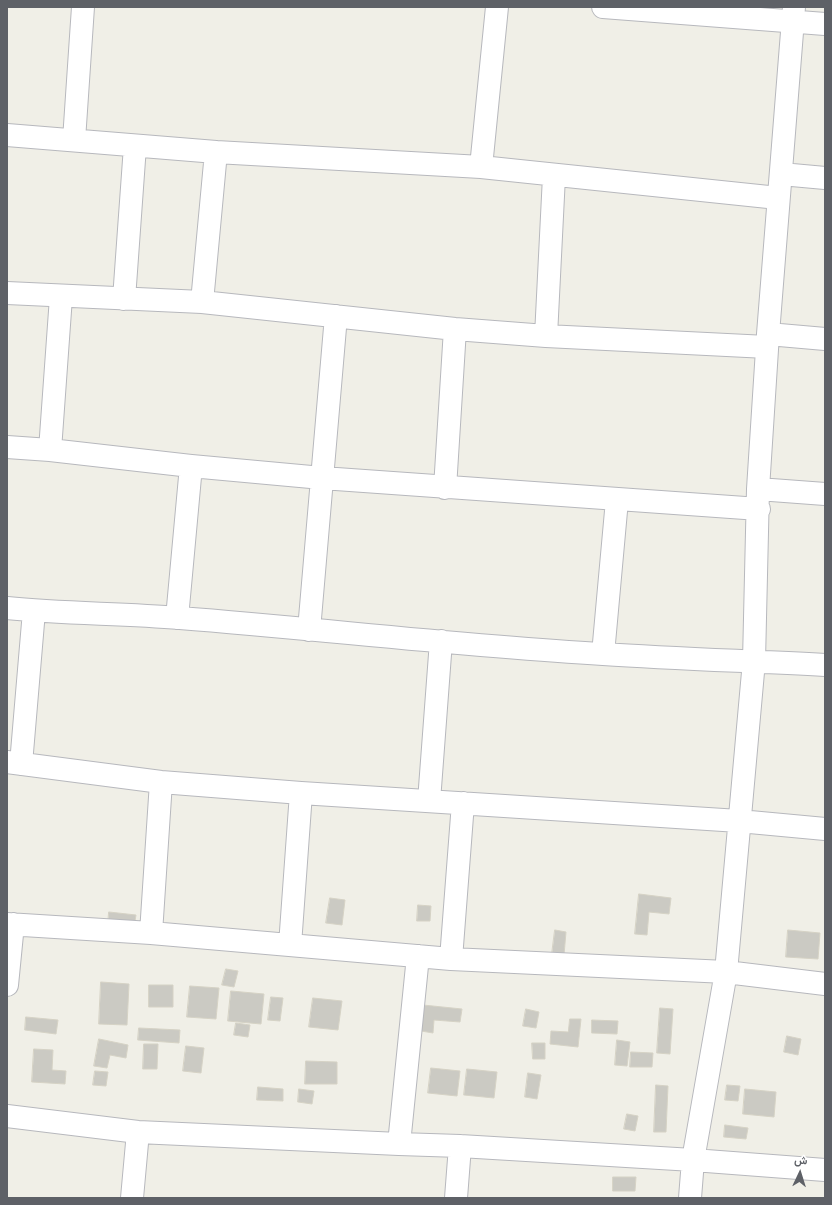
<!DOCTYPE html>
<meta charset="utf-8">
<style>
body{margin:0}
#map{position:relative;width:832px;height:1205px;overflow:hidden;background:#f0efe7;font-family:"Alegreya Sans",Vazirmatn,sans-serif}
canvas{display:block}
.frame{position:absolute;inset:0;border:8px solid #5e6167;pointer-events:none}
.north{position:absolute;left:780px;top:1153px;width:40px;height:40px;-webkit-text-stroke:3px #fff;paint-order:stroke;rotate:4deg;font-size:11px;font-weight:700;line-height:16px;text-align:center;color:#5e6167}
.north::after{content:'';display:block;margin:auto;width:14px;height:18px;background:#5e6167;clip-path:polygon(50% 0,100% 100%,50% 72%,0 100%)}
</style>
<div id="map">
<canvas width="832" height="1205"></canvas>
<div class="frame"></div>
<div class="north">ش</div>
</div>
<script>
const c = document.querySelector('canvas').getContext('2d');
c.lineJoin = 'round';
function paint(path, color) { c.fillStyle = color; c.fill(path, 'evenodd'); }
function stroke(path, color, width, dash) { c.strokeStyle = color; c.lineWidth = width; c.lineCap = dash ? 'butt' : 'round'; c.setLineDash(dash || []); c.stroke(path); }
const building = new Path2D(`
 M639,894L671,898L669,914L649,912L647,935L635,934Z
 M330,898L345,900L342,925L326,923Z
 M418,905L431,906L430,921H417Z
 M109,912L136,915L134,927L108,925Z
 M555,930L566,932L564,955L552,954Z
 M788,930L820,933L818,959L786,957Z
 M226,969L238,971L234,987L222,985Z
 M101,982L129,984L127,1025L99,1024Z
 M149,985H173V1007H149Z
 M190,986L219,988L216,1019L187,1017Z
 M231,991L264,994L261,1024L228,1021Z
 M271,997L283,998L280,1021L268,1020Z
 M313,998L342,1001L338,1030L309,1027Z
 M423,1005L462,1009L460,1022L434,1020L433,1033L421,1031Z
 M660,1008L673,1009L670,1054L657,1053Z
 M526,1009L539,1012L536,1028L523,1026Z
 M26,1017L58,1020L56,1034L25,1030Z
 M570,1019H581L578,1047L550,1044L551,1031L568,1032Z
 M592,1020L618,1021L617,1034L592,1033Z
 M236,1023L250,1025L248,1037L234,1035Z
 M139,1028L180,1030L179,1043L138,1040Z
 M787,1036L801,1039L798,1055L784,1052Z
 M99,1039L128,1045L126,1058L110,1055L107,1068L94,1066Z
 M617,1040L630,1042L627,1066L615,1065Z
 M532,1043H545V1059H533Z
 M144,1044H158L157,1069H143Z
 M186,1046L204,1048L201,1073L183,1071Z
 M34,1049L53,1050L52,1070L66,1071L65,1084L32,1082Z
 M631,1052L653,1053L652,1067H630Z
 M306,1061L337,1062V1084H305Z
 M431,1068L460,1071L457,1096L428,1093Z
 M467,1069L497,1072L494,1098L464,1095Z
 M95,1071L108,1072L106,1086L93,1085Z
 M528,1073L541,1075L537,1099L525,1097Z
 M656,1085L668,1086L666,1132H654Z
 M727,1085L740,1086L738,1101L725,1100Z
 M258,1087L283,1089V1101L257,1100Z
 M299,1089L314,1091L312,1104L298,1102Z
 M745,1089L776,1092L774,1117L743,1114Z
 M627,1114L638,1116L635,1131L624,1129Z
 M725,1125L748,1128L746,1139L724,1137Z
 M613,1177H636L635,1191H613Z`);
paint(building, '#cbcac3');
stroke(building, '#d5d2c5', 1);
const minor = new Path2D(`
 M603,7L825,24
 M7,135L216,152L481,167L778,198
 M74,140L83,7
 M481,167L497,7
 M781,174L825,178
 M7,293L202,302L455,329L546,336L767,347
 M124,299L135,146
 M202,302L216,152
 M768,334L825,339
 M546,336L554,176
 M7,447L50,450L191,466L322,478L759,509
 M50,450L61,297
 M445,488L455,329
 M758,489L825,494
 M7,608C64,614 122,613 180,618C321,629 462,646 603,654C677,659 751,661 825,665
 M177,618L191,466
 M309,630L336,316
 M603,654L617,500
 M7,762L161,782L301,793L739,821L825,829
 M21,764L34,611
 M429,801L441,641
 M7,924L151,933L451,959L726,972L825,984
 M151,933L161,782
 M290,945L301,793
 M451,959L463,803
 M7,985L13,924
 M7,1116L138,1132L399,1144L460,1146L693,1160L825,1170
 M399,1144L418,956
 M132,1198L138,1132
 M456,1198L460,1146
 M690,1198L693,1160L726,972L754,661L758,489L768,334L794,7`);
stroke(minor, '#b7b8bd', 24);
stroke(minor, '#fff', 22);
</script>
